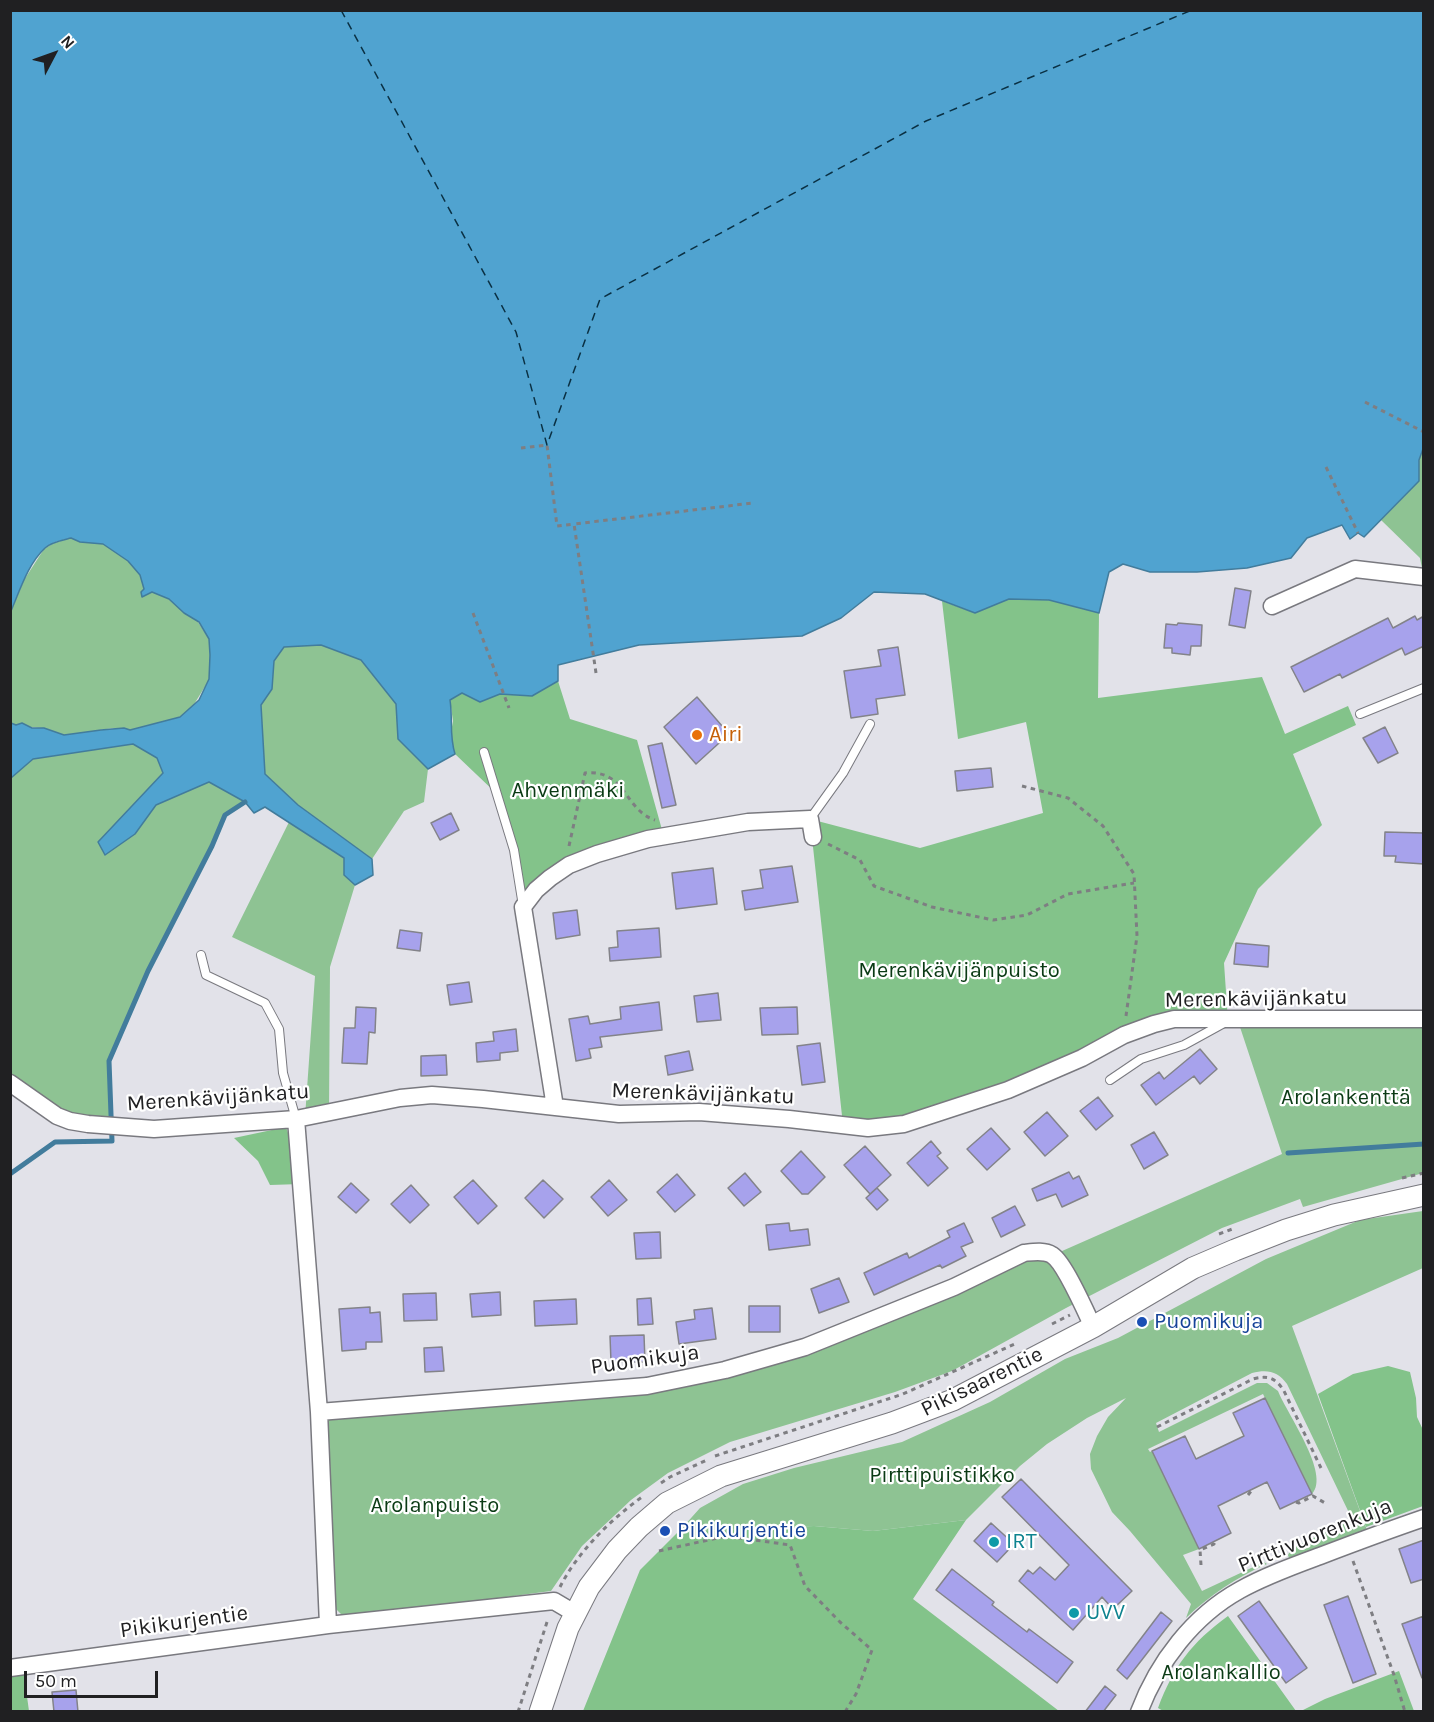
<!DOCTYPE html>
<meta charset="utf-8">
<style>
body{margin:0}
#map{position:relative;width:1434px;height:1722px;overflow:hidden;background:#e2e2e9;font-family:Karla,sans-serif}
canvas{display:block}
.frame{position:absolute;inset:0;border:12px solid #202022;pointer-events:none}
.north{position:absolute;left:24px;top:24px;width:60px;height:60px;-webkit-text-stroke:4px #fff;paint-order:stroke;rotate:49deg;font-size:16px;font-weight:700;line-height:24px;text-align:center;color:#202022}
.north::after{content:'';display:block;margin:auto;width:21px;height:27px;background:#202022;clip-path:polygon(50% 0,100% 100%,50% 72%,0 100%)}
.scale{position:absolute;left:24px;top:1671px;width:134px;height:27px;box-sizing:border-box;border:3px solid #202022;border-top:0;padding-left:8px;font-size:18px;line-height:21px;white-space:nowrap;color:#202022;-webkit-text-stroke:4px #fff;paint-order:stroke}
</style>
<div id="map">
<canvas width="1434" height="1722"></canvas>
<div class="frame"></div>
<div class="north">N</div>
<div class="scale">50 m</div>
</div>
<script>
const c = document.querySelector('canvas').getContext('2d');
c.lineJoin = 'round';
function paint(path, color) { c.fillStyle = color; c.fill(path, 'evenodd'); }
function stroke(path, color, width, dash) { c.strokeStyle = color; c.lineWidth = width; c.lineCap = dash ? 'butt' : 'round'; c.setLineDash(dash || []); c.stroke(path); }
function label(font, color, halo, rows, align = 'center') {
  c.font = font + ' Karla,sans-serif'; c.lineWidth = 4.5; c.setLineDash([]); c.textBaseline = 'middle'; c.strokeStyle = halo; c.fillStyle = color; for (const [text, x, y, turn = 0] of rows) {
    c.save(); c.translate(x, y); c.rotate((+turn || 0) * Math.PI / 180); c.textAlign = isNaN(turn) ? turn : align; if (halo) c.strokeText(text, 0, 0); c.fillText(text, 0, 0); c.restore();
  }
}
paint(new Path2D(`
 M1423,446V573L1420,558L1381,520L1419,481V460Z
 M74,537L113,546L134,564L152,592L176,602L198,622L209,639L210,655L209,680L193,706L180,717L130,730C111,724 85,735 65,735C57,735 51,729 43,728C32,727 21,727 11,723V611L24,580L44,549L54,543Z
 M321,645L361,660L396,704L399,739L428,769L424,802L404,811L372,859L298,805L265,774L261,705L272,689L274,661L284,647Z
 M133,744L157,758L163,773L99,842L135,834L155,805L209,781L245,802L225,815L212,846L148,971L109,1061L111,1126L88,1124L11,1081L10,778L33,759Z
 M289,822L344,858L345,875L355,885L330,967L329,1112L305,1117L315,976L232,937Z
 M1423,1019V1173L1303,1207L1300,1199L1222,1228L1066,1308L952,1371L895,1392L730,1442L668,1473L631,1500L582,1546L551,1591L355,1617L343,1616L333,1606L326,1424L329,1418L732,1373L1009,1266L1053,1255L1282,1154L1238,1021Z
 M1423,1211V1268L1292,1326L1367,1530L1289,1558L1288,1555L1291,1549L1352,1519L1287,1384C1278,1371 1267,1369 1252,1373L1156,1423L1159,1432L1257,1383H1267L1278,1391C1287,1414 1331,1474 1312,1494L1263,1394L1148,1449L1150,1452L1152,1451L1199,1549L1183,1555L1202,1591L1264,1562L1267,1564C1237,1577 1210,1595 1186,1618L1191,1604L1130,1531L1112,1512L1091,1469L1090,1454L1097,1436L1108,1417L1126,1398L1087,1418L1047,1444L1020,1466L966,1520L873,1531L814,1526L708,1531L683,1527L700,1508L743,1484L794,1468L902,1442L990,1402L1065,1359L1118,1338L1266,1259L1360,1220Z`), '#8ec393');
paint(new Path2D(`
 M1009,599L1049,600L1099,613L1098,698L1262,677L1285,734L1348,706L1356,725L1293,754L1322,825L1258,889L1224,963L1228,1021L1174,1019L958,1107L843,1125L810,819L920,848L1043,813L1026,722L958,739L942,601L975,613Z
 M558,681L570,719L637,740L664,837L597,854L523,907L498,795L455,754L450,738L453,721L450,700L462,693L480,702L500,694L531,696Z
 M286,1127L300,1168L301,1184L270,1185L258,1161L234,1138Z
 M1388,1366L1410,1372L1416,1398L1417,1417L1423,1430V1506L1366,1527L1318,1394L1353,1374Z
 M966,1520L913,1599L1059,1711H583L640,1570L683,1527L708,1531L814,1526L873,1531Z
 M1228,1616L1296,1711L1165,1712L1158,1708C1174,1666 1191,1643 1228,1616Z
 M1399,1671L1414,1711H1301L1325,1699Z
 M24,1675L29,1711H11V1677Z`), '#83c38a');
const water = new Path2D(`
 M11,10L1423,11L1424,446L1419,460V481L1364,537L1358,533L1350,539L1342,525L1307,538L1291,558L1247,568L1197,572H1150L1123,564L1109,572L1099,613L1049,600L1009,599L975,613L925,594L874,592L841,618L802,636L639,645L558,665V681L532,696L500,694L480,702L462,693L450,700C453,720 449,735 455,754L428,769L398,739L396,704L361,660L321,645L284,647L274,661L272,689L261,705L265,774L298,805L372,859L373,875L355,885L344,875V858L265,807L254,813L245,802L209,782L156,805L135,834L105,855L98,842L163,773L157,758L133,744L33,759L11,778V723L16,725L22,723L32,728H44L64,735L101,730L124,728L130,730L180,717L199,700L209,679L210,655L209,639L199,622L184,613L169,599L152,592L142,597L141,592L144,589L140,575L128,561L103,544L80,542L71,538C63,540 51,542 45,548C28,564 20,590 11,611Z`);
paint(water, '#50a3d0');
stroke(water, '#427c9c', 1.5);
stroke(new Path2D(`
 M1288,1153L1424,1144
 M10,1174L55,1142L112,1141L109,1061L148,971L212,846L225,815L245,802`), '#427c9c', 5);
stroke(new Path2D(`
 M341,10L516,332L547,445L600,299L926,121L1192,10`), '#0a3043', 1.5, [8, 6]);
const building = new Path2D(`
 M1235,588L1251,591L1245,628L1229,625Z
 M1415,616L1417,620L1424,616V646L1405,655L1402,648L1342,678L1340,674L1304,692L1291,667L1388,618L1393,628Z
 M1178,623L1202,625L1201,646H1191L1190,655L1172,653V648H1164L1166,624L1177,625Z
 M898,647L905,695L876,699L878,714L851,718L844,671L881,666L878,650Z
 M697,697L729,734L696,764L664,727Z
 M1385,727L1398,753L1378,763L1363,738Z
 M662,743L676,805L662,808L648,746Z
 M991,768L993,787L957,791L955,771Z
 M451,813L459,830L440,840L431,823Z
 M1385,832L1424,833V864L1395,862L1396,856H1384Z
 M792,866L798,902L745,910L742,891L763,888L760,870Z
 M713,868L717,904L676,909L672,873Z
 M577,910L580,935L556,939L553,913Z
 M659,928L661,957L610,961L609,948L618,947L617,931Z
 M400,930L422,933L420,951L397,948Z
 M1236,943L1269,946L1268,967L1234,964Z
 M469,982L472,1002L450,1005L447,985Z
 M718,993L721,1020L697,1022L694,996Z
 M659,1002L662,1030L600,1037L602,1047L589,1049L591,1058L576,1061L569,1019L588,1016L590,1024L621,1019L620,1007Z
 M356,1007L376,1008L375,1033L369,1032L367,1064L342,1063L344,1028H355Z
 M797,1007L798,1034L762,1035L760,1008Z
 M516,1029L518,1051L500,1053V1060L477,1062L476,1043L494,1041L493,1032Z
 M820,1043L825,1082L802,1085L797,1046Z
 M1200,1049L1217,1069L1200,1084L1194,1076L1156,1105L1141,1085L1159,1072L1164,1079Z
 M689,1051L693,1070L668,1075L665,1056Z
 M446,1055L447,1075L421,1076V1056Z
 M1098,1097L1113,1116L1096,1130L1080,1111Z
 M1047,1112L1068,1136L1045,1156L1024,1132Z
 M991,1128L1010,1149L987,1170L967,1149Z
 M1154,1132L1168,1155L1144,1169L1131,1145Z
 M931,1141L941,1153L937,1156L948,1168L928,1186L907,1163Z
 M865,1146L891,1175L870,1194L844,1165Z
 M801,1151L825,1177L808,1194H802L781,1171Z
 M1069,1172L1073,1179L1079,1176L1088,1195L1062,1207L1056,1194L1037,1201L1032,1189Z
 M745,1173L761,1192L744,1206L728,1188Z
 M677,1174L695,1195L675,1212L657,1192Z
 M473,1180L497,1206L478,1224L454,1197Z
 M543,1180L563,1199L544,1218L525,1198Z
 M609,1180L627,1200L608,1216L591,1197Z
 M351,1183L369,1200L356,1213L338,1197Z
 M411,1185L429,1205L410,1223L391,1204Z
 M877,1188L888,1200L877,1210L866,1198Z
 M1015,1206L1025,1225L1001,1237L992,1218Z
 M789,1223L790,1231L808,1229L810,1245L769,1250L766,1225Z
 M964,1223L973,1242L961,1247L966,1256L942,1268L940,1265L874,1295L864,1273L907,1253L909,1258L950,1237L947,1231Z
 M660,1232L661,1258L636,1259L634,1233Z
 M839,1278L849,1302L819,1313L811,1289Z
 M500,1292L501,1315L472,1317L470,1294Z
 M436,1293L437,1320L404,1321L403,1294Z
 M651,1298L653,1324L638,1325L637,1299Z
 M576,1299L577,1324L535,1326L534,1301Z
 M749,1306H780V1332H749Z
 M370,1307V1313L380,1312L382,1342H366V1349L342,1351L339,1309Z
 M712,1308L716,1339L679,1344L676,1322L695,1319L694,1310Z
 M644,1335L645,1362H611L610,1336Z
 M442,1347L444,1371L425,1372L424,1348Z
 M1265,1398L1312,1494L1280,1509L1267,1482L1218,1506L1231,1533L1199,1549L1152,1451L1185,1436L1196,1459L1244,1436L1233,1413Z
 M1021,1479L1132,1591L1113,1609L1102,1597L1073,1630L1019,1581L1028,1570L1033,1574L1040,1567L1055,1580L1069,1565L1002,1497Z
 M991,1523L1014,1544L997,1562L974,1541Z
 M1424,1540V1579L1411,1583L1399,1549Z
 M952,1569L994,1602L992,1605L1027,1632L1029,1629L1073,1662L1057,1683L936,1590Z
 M1348,1596L1376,1674L1353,1683L1324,1605Z
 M1259,1601L1307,1668L1286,1683L1238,1616Z
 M1161,1612L1172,1621L1127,1679L1117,1670Z
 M1424,1616V1678H1422L1402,1624Z
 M1105,1686L1116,1695L1103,1712H1085Z
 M76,1690L78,1712H54L52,1692Z`);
paint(building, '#a7a2ec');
stroke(building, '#838389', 1.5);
const service = new Path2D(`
 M1360,714L1424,688
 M484,752L514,850L523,906
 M810,819L843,773L870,724
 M201,955L206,975L265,1003L279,1029L283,1073L296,1119
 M1110,1080L1141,1059L1184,1045L1224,1023`);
const minor = new Path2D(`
 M1272,606L1355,569L1424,577
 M10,1083L57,1116L70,1121L88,1124L154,1129L296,1119L400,1098L432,1095L483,1099L619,1114L699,1112L789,1119L868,1128L904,1124L1008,1090L1082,1058L1124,1035L1154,1024L1174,1019H1424
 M555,1107L523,907L536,890L550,878L569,865L597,854L648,839L748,822L810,819L813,837
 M296,1119L319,1412L328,1625
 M319,1412L647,1386L725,1370L805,1347L954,1287L1024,1253C1033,1252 1044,1250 1052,1255C1064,1262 1086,1312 1093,1327
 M10,1668L328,1625L554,1601L576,1614
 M1139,1712C1158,1662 1193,1616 1240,1590C1265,1576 1293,1566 1320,1556C1354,1543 1389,1530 1424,1518`);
const tertiary = new Path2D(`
 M540,1712L568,1628L589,1587L617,1550L639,1527L667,1503L721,1476L892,1423L953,1400L1093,1327L1193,1268L1235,1250L1286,1230L1334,1215L1424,1195`);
stroke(service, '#79797f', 10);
stroke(minor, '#79797f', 19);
stroke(tertiary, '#79797f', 23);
stroke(new Path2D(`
 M1365,402L1424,432
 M521,448L547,445L557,526L574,524
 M1326,467L1358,533
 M473,613L509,708
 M596,673L574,524L753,503
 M1022,786L1068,798L1103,826L1134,874L1137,936L1126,1016
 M828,844L860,860L874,886L932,907L993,920L1027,915L1068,894L1134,883
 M569,846L585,773C626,769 624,810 655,820
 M1402,1178L1424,1173
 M1219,1234L1235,1228
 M1052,1324L1070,1315
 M1157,1427L1253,1379C1268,1375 1276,1378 1284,1391L1321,1468
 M715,1456L903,1394L1017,1343
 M661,1483L670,1477L709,1459
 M1248,1495L1252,1490
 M1296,1502L1299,1503L1313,1496L1325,1503
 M659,1551L726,1536L790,1545L805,1586L840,1622L872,1650L856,1694L845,1712
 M1353,1561L1394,1675L1405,1712
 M1201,1565L1200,1550L1214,1544L1216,1541
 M560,1587C577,1553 610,1520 642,1497
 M518,1712L548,1619`), '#7e7e82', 3, [4.5, 4.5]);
stroke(service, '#fff', 8);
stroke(minor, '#fff', 16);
stroke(tertiary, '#fff', 21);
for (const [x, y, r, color] of [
 [697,735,6,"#e8710a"],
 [1142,1322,6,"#1a4fb4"],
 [665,1531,6,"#1a4fb4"],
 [994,1542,6,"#0f9aa8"],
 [1074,1613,6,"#0f9aa8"]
]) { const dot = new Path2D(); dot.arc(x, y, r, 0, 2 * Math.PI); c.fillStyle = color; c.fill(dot); stroke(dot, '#fff', 2); }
label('22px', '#c56008', '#fff', [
 ["Airi",709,735]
], 'left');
label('22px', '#0a3a14', '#fff', [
 ["Ahvenmäki",568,791],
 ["Merenkävijänpuisto",959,971],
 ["Arolankenttä",1346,1098],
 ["Pirttipuistikko",942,1476],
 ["Arolanpuisto",435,1506],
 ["Arolankallio",1221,1673]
]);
label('22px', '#202022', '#fff', [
 ["Merenkävijänkatu",1256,999,-1],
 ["Merenkävijänkatu",703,1094,2],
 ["Merenkävijänkatu",218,1098,-4],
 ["Puomikuja",645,1360,-8],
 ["Pikisaarentie",982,1382,-26],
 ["Pirttivuorenkuja",1315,1536,-22],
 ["Pikikurjentie",184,1622,-8]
]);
label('22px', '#164399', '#fff', [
 ["Puomikuja",1154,1322],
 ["Pikikurjentie",677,1531]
], 'left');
label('22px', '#0d838f', '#fff', [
 ["IRT",1006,1542],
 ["UVV",1086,1613]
], 'left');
</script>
